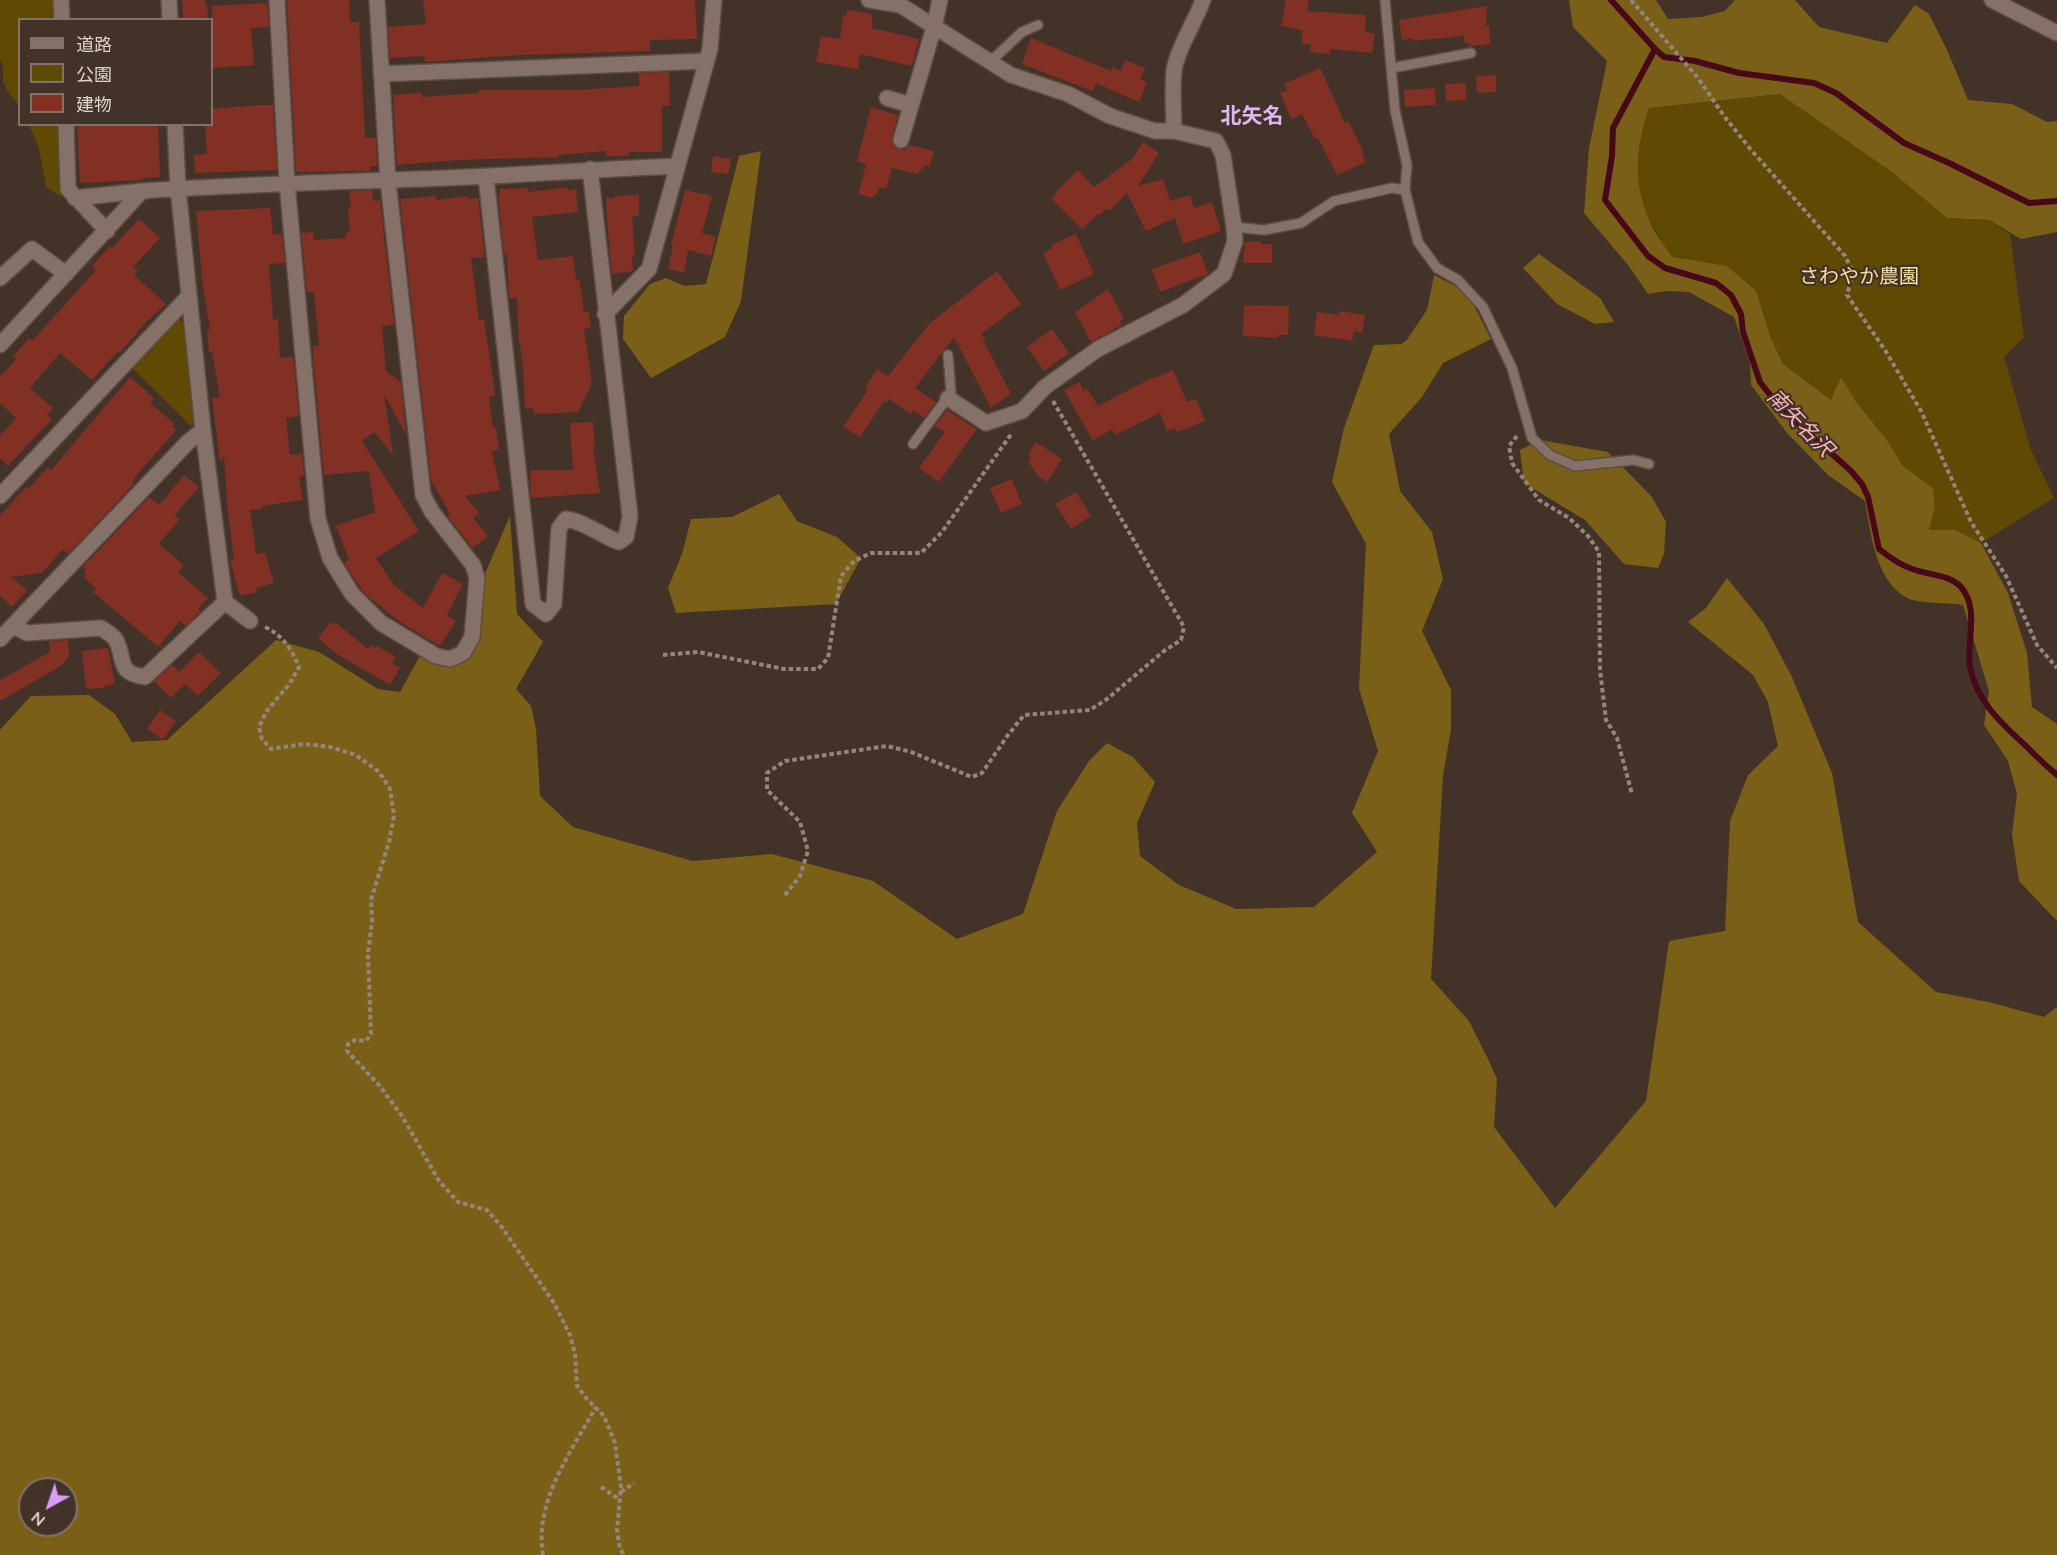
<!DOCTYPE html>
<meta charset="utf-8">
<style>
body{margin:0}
#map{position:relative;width:2057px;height:1555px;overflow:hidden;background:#433228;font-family:Lato,"Noto Sans JP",sans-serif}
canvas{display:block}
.legend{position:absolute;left:18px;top:18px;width:195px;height:108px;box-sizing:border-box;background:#433228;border:2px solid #81726a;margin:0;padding:8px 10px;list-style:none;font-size:18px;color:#ded3cd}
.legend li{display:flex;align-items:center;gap:12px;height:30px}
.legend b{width:30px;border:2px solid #81726a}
.north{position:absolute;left:18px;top:1477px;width:60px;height:60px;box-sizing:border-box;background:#433228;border:2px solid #81726a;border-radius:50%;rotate:220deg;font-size:16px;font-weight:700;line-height:24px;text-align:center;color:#ded3cd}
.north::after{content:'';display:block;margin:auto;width:21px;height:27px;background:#d89bf8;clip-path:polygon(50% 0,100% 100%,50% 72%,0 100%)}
</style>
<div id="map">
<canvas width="2057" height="1555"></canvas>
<ul class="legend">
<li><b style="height:8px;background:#857167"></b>道路</li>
<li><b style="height:16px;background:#5f4903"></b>公園</li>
<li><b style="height:16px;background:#822f24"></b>建物</li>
</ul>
<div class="north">N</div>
</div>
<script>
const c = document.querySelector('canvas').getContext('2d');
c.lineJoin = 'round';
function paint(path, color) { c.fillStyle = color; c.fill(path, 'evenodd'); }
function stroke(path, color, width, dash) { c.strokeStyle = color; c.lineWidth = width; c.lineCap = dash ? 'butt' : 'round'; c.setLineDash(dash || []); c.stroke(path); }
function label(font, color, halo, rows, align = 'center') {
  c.font = font + ' Lato,"Noto Sans JP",sans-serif'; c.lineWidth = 4.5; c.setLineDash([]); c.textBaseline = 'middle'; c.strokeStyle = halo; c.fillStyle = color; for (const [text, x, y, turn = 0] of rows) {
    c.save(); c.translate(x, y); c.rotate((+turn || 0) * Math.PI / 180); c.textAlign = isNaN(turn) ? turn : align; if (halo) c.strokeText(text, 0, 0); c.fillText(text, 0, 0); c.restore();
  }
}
paint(new Path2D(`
 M0,0H53L54,19L20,20L19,105L7,91L3,81V68L0,58Z
 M1780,94L1893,173L1947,218L1989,220L2010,234L2024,337L2004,357L2031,450L2054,498L1981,543L1956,530H1929L1935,507L1933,488L1902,465L1887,440L1857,403L1841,378L1831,400L1783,364L1770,336L1727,266L1672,258C1659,237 1638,206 1637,181C1636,156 1642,132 1649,108Z
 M29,125H58L61,197L46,187L39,148Z
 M177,315L185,327L195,423L191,426L130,366Z`), '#5f4903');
paint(new Path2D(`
 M1569,0H1656L1668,19L1702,17L1725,11L1735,0H1795L1819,27L1887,43L1915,5L1929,14L1947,50L1968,100L2012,104L2047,122L2057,121V232L2021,239L1989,220L1947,218L1893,173L1780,94L1649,108C1636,150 1632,180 1650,222C1655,234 1665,246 1672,257L1727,266L1756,291L1770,336L1783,364L1831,400L1841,377L1857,403L1887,440L1902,465L1933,488L1935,507L1929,530H1956L1981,543L2008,593L2027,653L2032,707L2057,724V921L2019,881L2012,834L2017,794L2008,761L1984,725L1989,691L1963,605C1951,603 1915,603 1907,598C1875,580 1871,534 1865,501L1828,475L1787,433L1751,385L1750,363L1734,317L1689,292L1666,291L1648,294L1628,265L1584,213L1589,148L1607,61L1573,27Z
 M761,151L741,301L725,337L651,378L623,339L624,316L650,284L666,278L684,286L706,284L739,156Z
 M1539,254L1600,298L1614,322L1595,324L1557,304L1523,268Z
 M1434,275L1467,292L1491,339L1443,363L1422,397L1389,434L1400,491L1432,532L1443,579L1422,631L1451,690V729L1443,776L1431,979L1469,1021L1490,1063L1497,1079L1494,1127L1555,1208L1646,1101L1669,941L1725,931L1730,821L1748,775L1778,746L1768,702L1753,675L1688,622L1706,608L1727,578L1764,624L1792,677L1832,773L1858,922L1936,992L1989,1002L2044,1017L2057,1007V1555H0V730L31,696L89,695L115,714L132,742L167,740L276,640L319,652L378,689L400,692L423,650L460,653L481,583L510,516L517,614L543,642L516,689L531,706L536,729L540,796L573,827L693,861L772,854L873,881L957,939L1023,914L1057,811L1089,761L1107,743L1133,757L1155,782L1137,823L1140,856L1179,885L1236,909L1314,907L1377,852L1352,813L1378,751L1359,689L1366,544L1332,482L1344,428L1374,345L1401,344L1406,341L1427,310ZM30,1489H66V1525H30Z
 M1540,440L1608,452L1652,497L1666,522L1664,554L1658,568L1624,564L1585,520L1524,483L1520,450Z
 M779,494L797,521L837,537L861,558L836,604L676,613L668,588L682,554L691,519L732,517Z`), '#7a6016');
stroke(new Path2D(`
 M1611,0L1655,49L1613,128L1612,156L1605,200L1648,256L1665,268L1716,283L1731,295L1741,314L1743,332L1760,382L1781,409L1850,470L1862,484L1868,497L1879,549C1890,558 1902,566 1915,570C1930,575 1950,575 1961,587C1980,609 1966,642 1970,667C1977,702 2002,724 2027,747C2037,757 2046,766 2057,775
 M1655,49L1664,57L1695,61L1739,73L1814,83L1836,93L1904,143L1949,163L2029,203L2057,201`), '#48081a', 6);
paint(new Path2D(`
 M182,0H205V4H207L208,20H183Z
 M287,0H349L350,22H359L365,138H376L377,166H370V171L296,172Z
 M423,0H695L697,39L650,40V51L520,55L425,62L424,56L390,58L388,27L426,24Z
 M1286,0H1309L1307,11L1366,15L1365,32L1375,34L1372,53L1330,49V54L1310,52L1311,44H1302V30L1281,26Z
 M267,3L269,27L251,28L254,65L212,68V6Z
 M1487,6L1486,26L1489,25L1491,44L1469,46L1468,43H1465L1464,36L1413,41V38L1402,40L1399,20Z
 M847,10L872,14V28L919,39L912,66L860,54L858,69L816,62L821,36L840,39L843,15L846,16Z
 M1031,38L1111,71L1113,67L1121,71L1125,60L1145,68L1140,79L1147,82L1139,102L1096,83L1092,91L1022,64Z
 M1320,68L1345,123L1348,121L1364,153L1362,154L1366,162L1337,175L1318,138L1315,139L1302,114L1291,119L1280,93L1287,90L1284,84Z
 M669,72L670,106H662V152H629V156H606V151L558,155V157L459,160L397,165L393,95L421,93L422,97L479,93V90H577L639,86V73Z
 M1496,75V92L1477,93L1476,76Z
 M1466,83V100L1446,101L1445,84Z
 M1435,88L1436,105L1405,107L1404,90Z
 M259,105H273L277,170L195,173L194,155L207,154L205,124H212V109Z
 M871,107L898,115L892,138L894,147L903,150L909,145L934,151L930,167L924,165L923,169H920L918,174L892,168L886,189L879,187L877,195L874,194L873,198L858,194L866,164L857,161Z
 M77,124H158L160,177L143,178V180L80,183Z
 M1143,142L1159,153L1138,186L1163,179L1170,201L1190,195L1194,208L1212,202L1221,231L1183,244L1175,218L1146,231L1127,193L1110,211L1107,208L1100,215L1098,214L1082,229L1051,199L1056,194L1055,193L1078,170L1094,187L1132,159Z
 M713,156L731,159L728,174L711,172Z
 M568,187V190L576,189L578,212L532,217L538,260L573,256L576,280L579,279L584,312H589L591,328L584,329L592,384L578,412L534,414L533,408H525L523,369L520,344H519L517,298H509L507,255H504L498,195H500V189L528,188V192Z
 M372,190L373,201L380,200L394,325L382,326L386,371L401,382L406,435L384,394L393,455L374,432L362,441L419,531L376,558L394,585L423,608L442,573L463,584L447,615L456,621L440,646L400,622L365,594L344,563L349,560L336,526L375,512L369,471L324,475L313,356V346H319L314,292H307L301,233L313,232L314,240L346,238V232L350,231L348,208H351L349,191Z
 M685,190L712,196L702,233L716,237L711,256L688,250L684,273L668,269L673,246L671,245Z
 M639,195V216H632L635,256L632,257L633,271L612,274L607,221L606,198H614V196Z
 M436,196V200L468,196V199L478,198L485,257L471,258L479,320H484L492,373L495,396L489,397L493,427H496L499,450L492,451L500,490L465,496L479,513L473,518L488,536L473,548L447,516L450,514L431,480L400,199Z
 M270,208L273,235L282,234L285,263L269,264L273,320L278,319L280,358L293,357L299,416L286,418L290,455L302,453L304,476L299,477L303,500L262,506V509L250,510L256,554L265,552L274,583L256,588L257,592L240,596L230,561L234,560L227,504L224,456L220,462L212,398H220L212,352H209L207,330L210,329L203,288L196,211Z
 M139,219L160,238L133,267L138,271L134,275L166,304L147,321L120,353L118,351L92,380L60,353L30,388L53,408L47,415L52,419L8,466L0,458V436L16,418L0,403V377L16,359L13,357L29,338L33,340L96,270L92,266L110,246L112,248Z
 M1076,234L1094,274L1060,290L1043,253L1052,248L1051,245Z
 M1261,241V244H1272V263H1243L1245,242Z
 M1200,252L1208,274L1160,292L1152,269Z
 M997,271L1021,304L981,334L986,341L984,342L1011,394L991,408L954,337L915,388L936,402L924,418L913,410L911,414L889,399L887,402L884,401L860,437L843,427L868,390L865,388L877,369L888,376L930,323Z
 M1108,289L1124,319L1120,321L1122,325L1091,342L1075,312Z
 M1244,305L1289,306L1288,335H1278V338L1243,336Z
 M1339,311L1365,315L1362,333L1354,331L1352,341L1314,335L1317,312L1339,315Z
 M1052,329L1069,353L1044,371L1027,347Z
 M1173,370L1187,402L1196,399L1205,421L1177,432L1175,428L1167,431L1160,413L1115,435L1112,429L1093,441L1064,390L1079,382L1084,390L1087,388L1098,406L1154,377L1155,378Z
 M130,377L154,398L150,403L175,424L172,427L176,430L135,477L132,482L134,484L68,554L63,549L42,573L11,577L27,590L12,607L0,596V516L26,487L28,489L48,467L51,470Z
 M947,410L977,429L939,482L919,468L945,432L935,426Z
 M593,422L595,446H593L600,493L531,498L530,470H573L570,423Z
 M1036,442L1062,459L1047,482L1038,476L1028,461L1031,457L1028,455Z
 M184,475L199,487L175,515L180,519L159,544L184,565L179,571L180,574L208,598L198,609L201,611L186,626L180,621L158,647L93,592L96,589L84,578L87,575L84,573L86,570L83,567L149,497L158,504L161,503Z
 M1012,479L1022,504L1001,513L990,488Z
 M1076,492L1091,516L1071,529L1055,504Z
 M331,622L334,625L335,622L368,649L371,645L375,648L377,646L396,657L392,663L400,668L390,685L338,655L318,638Z
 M68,640L69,656L61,666L0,701V680L50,652L49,641Z
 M108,648L115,684L106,685L103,688L86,689L82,651Z
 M199,652L221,673L198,696L185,684L171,698L154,681L172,665L179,672Z
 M160,710L176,721L163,740L147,729Z`), '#822f24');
const service = new Path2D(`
 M1385,0L1395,110L1407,165L1405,190L1418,242L1437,268L1458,280L1483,307L1512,368L1532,438L1550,455L1575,466L1634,460L1649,464
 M990,62L1022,32L1038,25
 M1392,68L1471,53
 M1234,227L1264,230L1301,223L1334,201L1392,188L1405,190
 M913,444L951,393L948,355`);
const minor = new Path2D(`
 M61,0L62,20
 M169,0L170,20
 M277,0L287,183L318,519L330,558L352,594L381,623L436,656L450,659L463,653L472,637L477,578L473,565L432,512L423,495L388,181L377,0
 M869,0L900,5L1011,75L1068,94L1110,116L1155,131H1174L1216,141L1223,155L1234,227L1235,241L1224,274L1183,305L1098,349L1045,387L1022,411L986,423L948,398
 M1992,0L2057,33
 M381,74L706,61
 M887,98L911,105
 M66,124L68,189L107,231
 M175,124L178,188L203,430L225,602L250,621
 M1174,131C1174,112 1171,83 1175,65C1181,42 1195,22 1203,0
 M901,140L934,27L940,0
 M486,177L533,604L546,614L554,604L559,528L566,519C586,522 600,535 619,542L626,537L630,516L590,169
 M75,198L142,191
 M0,278L32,249L66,274
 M605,314L649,269L710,49L714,0
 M0,345L142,191C243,184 345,182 446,178C523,175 600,169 677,166
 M0,496L189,296
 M13,626L27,633L101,628C105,631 113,635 116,640C126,660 116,673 145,677L225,602
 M0,639L188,442L203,430`);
stroke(service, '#5c4d46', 12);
stroke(minor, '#5c4d46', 18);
stroke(new Path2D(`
 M1631,0L1698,78L1724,116L1752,151L1845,256L1853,272L1847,295L1885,350L1921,411L1971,522L2006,576L2037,645L2057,668
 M1517,436L1509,446L1512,463L1539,500L1569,518L1588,536L1599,552L1600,670L1606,720L1617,738L1632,794
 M265,627C282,635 292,649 299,667L290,683L266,712L259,727L262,739L271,749L304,744L330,747L356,755L379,772L390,789L394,816L389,842L371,900L372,921L368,954L371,1034L366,1041L355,1040L348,1044L347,1051L379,1085L402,1116L439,1181L458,1202L487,1210L501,1226L554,1303L570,1335L575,1354L577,1386L586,1398L604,1416L615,1443L621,1487L617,1530L620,1549L624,1555
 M663,655L698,652L784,669H818L828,658L841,576L854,561L871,553H921L942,532L1012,433
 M785,895L800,876L808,851L800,822L767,790V773L785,761L887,746L911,752L972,777L982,773L1008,735L1024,715L1090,710L1107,699L1164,651L1181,640L1184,627L1053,401
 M601,1487L619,1499
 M621,1492L634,1483
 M543,1555C534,1501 571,1452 596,1407`), '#94867f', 4, [4.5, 3]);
stroke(service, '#857167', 9);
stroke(minor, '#857167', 15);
label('20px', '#f8de9c', '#433228', [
 ["さわやか農園",1859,277]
]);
label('bold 21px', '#dfb5f7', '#433228', [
 ["北矢名",1252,116]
]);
label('italic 21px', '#feb3bc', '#433228', [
 ["南矢名沢",1800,423,46]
]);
</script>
